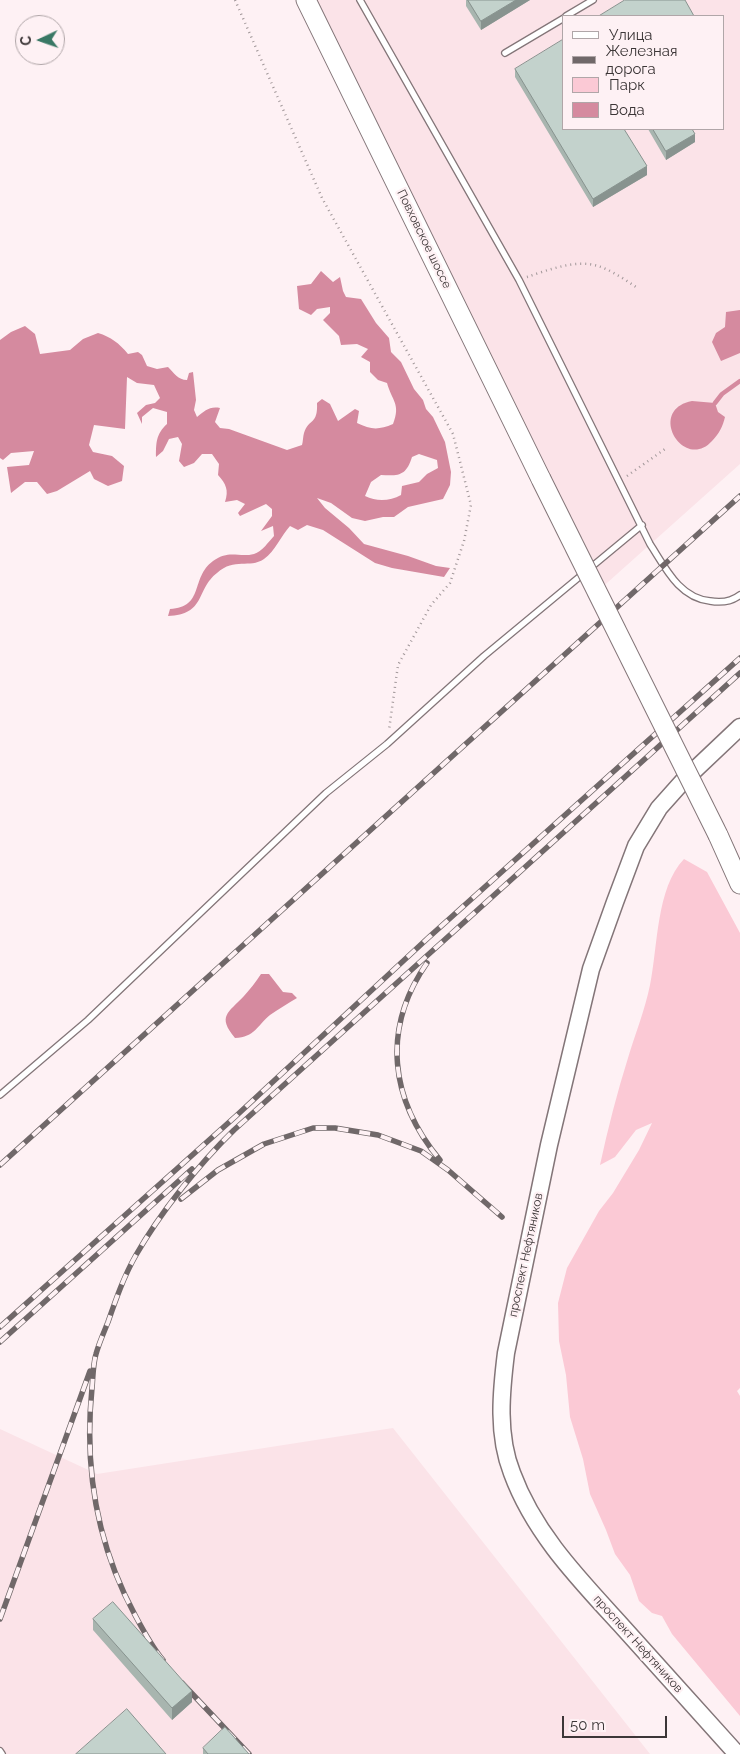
<!DOCTYPE html>
<meta charset="utf-8">
<style>
body{margin:0}
#map{position:relative;width:740px;height:1754px;overflow:hidden;background:#fef1f4;font-family:Raleway,sans-serif}
canvas{display:block}
.legend{position:absolute;left:562px;top:15px;width:162px;height:115px;box-sizing:border-box;background:#fef1f4;border:1px solid #b0a6a8;margin:0;padding:6px 9px;list-style:none;font-size:15px;color:#3c3637}
.legend li{display:flex;align-items:center;gap:10px;height:25px}
.legend b{width:25px;border:1px solid #b0a6a8}
.north{position:absolute;left:15px;top:15px;width:50px;height:50px;box-sizing:border-box;background:#fef1f4;border:1px solid #b0a6a8;border-radius:50%;rotate:267deg;font-size:14px;font-weight:700;line-height:20px;text-align:center;color:#3c3637}
.north::after{content:'';display:block;margin:auto;width:18px;height:22px;background:#397865;clip-path:polygon(50% 0,100% 100%,50% 72%,0 100%)}
.scale{position:absolute;left:562px;top:1716px;width:105px;height:22px;box-sizing:border-box;border:2px solid #3c3637;border-top:0;padding-left:6px;font-size:15px;line-height:18px;white-space:nowrap;color:#3c3637;-webkit-text-stroke:4px #fef1f4;paint-order:stroke}
</style>
<div id="map">
<canvas width="740" height="1754"></canvas>
<ul class="legend">
<li><b style="height:6px;background:#fff"></b>Улица</li>
<li><b style="height:6px;background:#706869"></b>Железная дорога</li>
<li><b style="height:14px;background:#fbc9d5"></b>Парк</li>
<li><b style="height:14px;background:#d58a9f"></b>Вода</li>
</ul>
<div class="north">С</div>
<div class="scale">50 m</div>
</div>
<script>
const c = document.querySelector('canvas').getContext('2d');
c.lineJoin = 'round';
function paint(path, color) { c.fillStyle = color; c.fill(path, 'evenodd'); }
function stroke(path, color, width, dash) { c.strokeStyle = color; c.lineWidth = width; c.lineCap = dash ? 'butt' : 'round'; c.setLineDash(dash || []); c.stroke(path); }
function label(font, color, halo, rows, align = 'center') {
  c.font = font + ' Raleway,sans-serif'; c.lineWidth = 4.5; c.setLineDash([]); c.textBaseline = 'middle'; c.strokeStyle = halo; c.fillStyle = color; for (const [text, x, y, turn = 0] of rows) {
    c.save(); c.translate(x, y); c.rotate((+turn || 0) * Math.PI / 180); c.textAlign = isNaN(turn) ? turn : align; if (halo) c.strokeText(text, 0, 0); c.fillText(text, 0, 0); c.restore();
  }
}
paint(new Path2D(`
 M306,0H740V464L598,591ZM564,16H724V129H564Z
 M393,1428L650,1754H0V1429L97,1474Z`), '#fbe3e8');
paint(new Path2D(`
 M684,859L707,872L740,933V1388L737,1391L740,1396V1716L672,1634L662,1616L652,1613L639,1601L630,1575L615,1554L606,1530L590,1494L583,1459L570,1417L566,1375L559,1341L558,1303L567,1268L599,1211L613,1193L639,1150L652,1123L636,1130L615,1157L600,1165C608,1128 617,1093 628,1058C635,1034 645,1010 650,985C658,947 656,888 684,859Z`), '#fbc9d5');
paint(new Path2D(`
 M321,271L333,282L340,277L343,291L346,297L361,299L376,323L389,338L391,352L401,362L414,389L423,400L426,409L433,417L445,442L451,472L450,485L443,499L408,507L394,517H383L365,521L352,518L331,503L317,498L325,508L349,528L364,544L408,556L436,566L450,568L444,577L392,568L375,563L323,530L307,525L298,530L290,526C281,536 275,551 264,559C249,569 235,557 217,573C196,589 206,615 168,616L170,609C205,607 190,578 213,561C230,549 238,558 254,554C262,552 269,541 274,536L273,526L261,531L272,516V509L266,504L240,516L238,513L245,504L237,500L225,502C229,490 226,484 218,475L219,464L212,454H202L194,463L184,467L179,461L182,444L178,437L169,439L163,451L156,457C156,443 156,434 167,424V412L153,408L142,417V424L137,413L146,405L155,403L160,398L154,385L137,383L127,377L125,429L94,425L89,445L93,452L112,456L124,466L122,481L108,486L94,479L90,471L57,491L47,494L37,482H25L11,493L7,467L29,465L34,451L11,453L3,460L0,458V340L11,332L25,326L35,334L40,354L70,350L83,339L98,333C111,337 119,343 128,354L138,352L142,355L147,366L157,369L168,367C174,373 178,380 187,380L189,373L193,372L196,400L194,410L197,417C205,411 209,406 220,408L215,422L220,428L229,429L287,450L302,445C303,442 303,436 304,433C309,418 318,425 317,403L322,399L330,404L338,421L355,409L359,411L357,423C371,430 379,430 393,424C401,404 392,401 387,383L378,380L370,372V362L361,357L368,349L357,344L341,345L339,336L323,320L330,313V307L317,309L311,315L299,309L297,286L311,284ZM419,454L437,460L438,468L427,474L419,482L402,486L401,495C390,501 377,502 365,496L371,482L381,475C399,476 406,476 412,457Z
 M740,310V353L721,361L712,342L716,333L725,327L726,312Z
 M692,401L715,403L718,412L725,417C723,426 719,434 712,441C684,472 646,410 692,401Z
 M261,974H269L283,992L292,993L297,998C288,1003 279,1009 270,1015C257,1026 255,1037 235,1038C217,1016 228,1013 244,996C250,989 256,982 261,974Z`), '#d58a9f');
stroke(new Path2D(`
 M715,403L722,394L740,381`), '#d58a9f', 4.5);
const lane = new Path2D(`
 M360,0L519,280L650,544C665,567 679,598 710,601C721,603 731,602 740,595
 M566,16L593,0
 M505,53L564,18
 M0,1095L88,1020L326,793L387,744L484,656L642,525
 M0,1751L2,1754`);
const secondary = new Path2D(`
 M737,1754C698,1711 659,1667 620,1624C578,1578 534,1533 512,1473C497,1435 501,1393 506,1353L549,1145L591,969L615,902L636,846L659,808L684,780L740,727`);
const primary = new Path2D(`
 M306,0L541,479
 M718,835L740,884`);
stroke(lane, '#837578', 8);
stroke(secondary, '#837578', 19);
stroke(primary, '#837578', 21);
stroke(new Path2D(`
 M235,0L322,198L453,434L471,505L464,541L450,583L431,605L398,665L389,730
 M527,277C548,270 576,259 598,266C611,270 624,279 636,287
 M627,476L665,449`), '#a2989a', 2.5, [1, 4]);
stroke(lane, '#fff', 5.5);
stroke(secondary, '#fff', 16);
stroke(primary, '#fff', 19);
const rail = new Path2D(`
 M427,963C381,1029 390,1100 440,1160
 M0,1165L740,496
 M181,1199L218,1170L264,1144L313,1128H335L378,1135L421,1151L448,1170L502,1217
 M0,1327L236,1116L428,938L740,658
 M0,1342L192,1169
 M0,1619L90,1371
 M163,1660C152,1647 143,1630 135,1615C97,1545 84,1467 92,1388C93,1377 93,1364 96,1354C99,1343 104,1332 108,1322C116,1299 124,1276 136,1255C160,1213 199,1164 234,1130L740,673
 M182,1683L249,1754`);
stroke(rail, '#706869', 5.5);
stroke(rail, '#fef1f4', 4, [11]);
const primaryBridge = new Path2D(`
 M541,479L718,835`);
stroke(primaryBridge, '#837578', 21, []);
stroke(primaryBridge, '#fff', 19);
paint(new Path2D(`
 M466,0H530L481,30L466,6Z
 M515,69L647,175L593,207L515,77Z
 M648,129H692L695,142L666,160Z
 M93,1619L192,1702L172,1720L93,1630Z
 M203,1748L249,1754H203Z`), '#a8b5af');
paint(new Path2D(`
 M516,0H530L481,30V21Z
 M695,134V142L666,160V151Z
 M647,166V175L593,207V199Z
 M192,1691V1702L172,1720V1708Z`), '#88938f');
const building = new Path2D(`
 M468,0H516L481,21Z
 M625,0H685L694,16H599Z
 M564,39V129H624L647,166L593,199L515,69Z
 M653,129H692L695,134L666,151Z
 M113,1602L192,1691L172,1708L93,1619Z
 M127,1709L166,1754H76Z
 M225,1727L249,1754H208L203,1748Z`);
paint(building, '#c3d2cc');
stroke(building, '#88938f', 1);
label('12px', '#3c3637', '#fef1f4', [
 ["Повховское шоссе",424,239,64],
 ["проспект Нефтяников",526,1255,-78],
 ["проспект Нефтяников",638,1644,48]
]);
</script>
